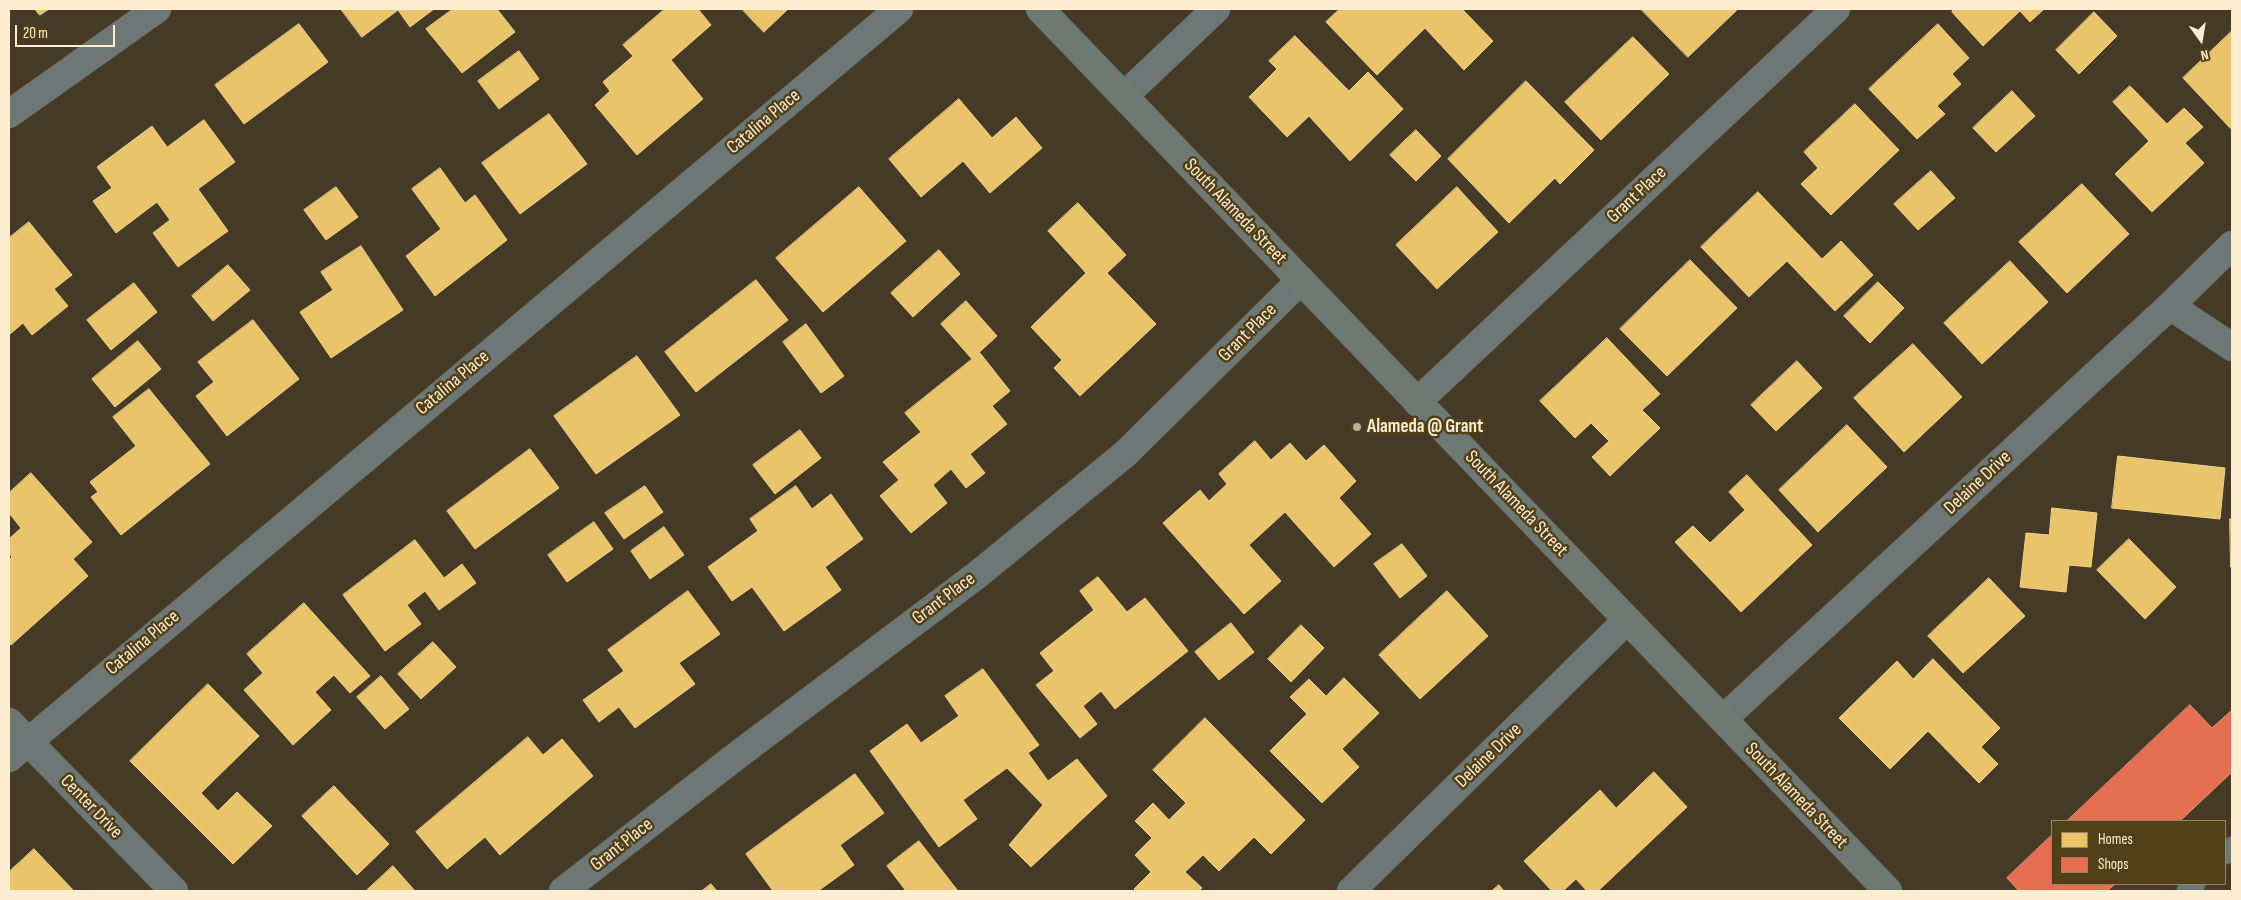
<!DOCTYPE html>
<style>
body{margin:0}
#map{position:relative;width:2241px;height:900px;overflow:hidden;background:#443a25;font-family:"Sofia Sans Condensed",sans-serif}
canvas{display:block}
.frame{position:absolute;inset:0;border:10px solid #fdeed2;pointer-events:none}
.legend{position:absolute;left:2051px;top:820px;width:175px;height:65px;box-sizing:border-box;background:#513f18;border:1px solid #968562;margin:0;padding:6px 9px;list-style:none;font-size:15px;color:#fdeed2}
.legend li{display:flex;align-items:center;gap:10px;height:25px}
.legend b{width:25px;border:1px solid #968562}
.north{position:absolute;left:2176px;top:15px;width:50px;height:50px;-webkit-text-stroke:4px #513f18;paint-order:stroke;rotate:167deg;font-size:14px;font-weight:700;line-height:20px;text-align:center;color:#fdeed2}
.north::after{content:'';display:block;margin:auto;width:18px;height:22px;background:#fdeed2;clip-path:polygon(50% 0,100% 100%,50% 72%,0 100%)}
.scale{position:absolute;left:15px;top:25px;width:100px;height:22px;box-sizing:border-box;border:2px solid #fdeed2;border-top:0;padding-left:6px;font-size:15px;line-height:18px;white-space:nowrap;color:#fdeed2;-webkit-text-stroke:4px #513f18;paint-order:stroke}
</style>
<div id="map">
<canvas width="2241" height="900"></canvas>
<div class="frame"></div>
<ul class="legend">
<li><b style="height:14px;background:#e9c46a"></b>Homes</li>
<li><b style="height:14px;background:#e76f51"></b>Shops</li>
</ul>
<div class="north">N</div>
<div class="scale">20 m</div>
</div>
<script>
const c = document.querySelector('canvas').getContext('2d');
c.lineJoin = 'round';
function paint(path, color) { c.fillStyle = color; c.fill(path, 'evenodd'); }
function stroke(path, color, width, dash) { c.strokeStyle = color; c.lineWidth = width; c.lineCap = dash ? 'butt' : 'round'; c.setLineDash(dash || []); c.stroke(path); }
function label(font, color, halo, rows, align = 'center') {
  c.font = font + ' "Sofia Sans Condensed",sans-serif'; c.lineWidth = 5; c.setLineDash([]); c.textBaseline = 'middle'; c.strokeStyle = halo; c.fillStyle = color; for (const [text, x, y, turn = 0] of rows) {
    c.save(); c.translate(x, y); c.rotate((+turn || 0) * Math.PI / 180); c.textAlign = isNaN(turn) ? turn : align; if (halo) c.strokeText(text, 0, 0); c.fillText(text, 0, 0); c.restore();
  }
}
const homes = new Path2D(`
 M35,9H49L40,15Z
 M341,9H434L410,27L398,10L362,37Z
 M453,9H497L515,32L462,73L426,29Z
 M665,9H698L711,25L671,60L703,99L637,155L595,105L610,91L603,82L633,56L623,45Z
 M742,9H788L764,32Z
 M1340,9H1462L1493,41L1464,70L1425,28L1377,75L1326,22Z
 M1641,9H1738L1688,57Z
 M1954,9H2044L2030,22L2020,11L1983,46L1952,12Z
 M2094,12L2117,36L2079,74L2056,50Z
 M299,24L328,62L244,124L215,85Z
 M1938,24L1969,58L1952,74L1961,84L1937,106L1945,114L1917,139L1869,89Z
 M2232,31V130L2183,78Z
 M1295,36L1349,91L1368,72L1403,109L1350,161L1309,116L1287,137L1249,97L1277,69L1269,61Z
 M1633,37L1669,74L1601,140L1565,102Z
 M519,51L539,79L499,109L478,81Z
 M1526,81L1594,150L1560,184L1555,178L1509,223L1448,159Z
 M2130,86L2167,124L2184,108L2203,127L2185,143L2204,163L2152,212L2115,174L2149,141L2113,102Z
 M2012,91L2035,116L1996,152L1973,128Z
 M959,99L992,138L1016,117L1042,148L990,193L963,161L921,197L889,159Z
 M1855,104L1899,150L1831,215L1801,184L1818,168L1804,152Z
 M549,114L587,164L520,214L482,163Z
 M204,120L235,162L198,189L228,231L178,267L153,233L170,220L157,202L116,233L93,201L112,188L97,167L152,126L167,147Z
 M1416,130L1441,156L1416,181L1390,155Z
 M440,168L465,203L475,195L507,240L435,296L406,256L441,229L412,189Z
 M1931,171L1955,198L1918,230L1894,204Z
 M2082,184L2129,234L2067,293L2019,242Z
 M336,187L358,217L326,240L304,210Z
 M859,187L906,241L823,312L776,258Z
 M1457,187L1498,232L1437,289L1396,245Z
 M1758,192L1822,259L1841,241L1873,275L1835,311L1787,261L1749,297L1701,247Z
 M1078,203L1126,255L1107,273L1156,324L1080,396L1054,368L1062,360L1031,327L1086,273L1048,231Z
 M29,222L72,275L54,289L68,306L32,335L23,323L9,335V238Z
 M361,246L403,310L331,358L300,312L333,290L321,272Z
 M939,250L960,274L913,317L891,293Z
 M1690,260L1737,308L1667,376L1620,329Z
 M2010,261L2048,302L1982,364L1944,323Z
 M228,265L250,290L213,321L192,296Z
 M756,280L788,320L696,392L665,352Z
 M1878,282L1904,308L1870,343L1844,316Z
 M134,283L157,312L111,350L87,320Z
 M966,301L997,336L972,359L941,324Z
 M253,320L299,379L227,436L196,396L214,382L198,362Z
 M806,324L844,376L821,393L783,342Z
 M1607,338L1660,394L1642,410L1660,428L1610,476L1592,457L1609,441L1591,423L1575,438L1540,401Z
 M138,341L161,369L115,407L92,379Z
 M1913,344L1962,397L1904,452L1854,398Z
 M980,353L1010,391L992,406L1007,424L970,454L985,473L966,488L951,469L933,485L947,503L911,533L880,496L899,480L883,462L921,432L905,413Z
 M637,356L680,415L596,474L554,416Z
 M1797,361L1822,388L1776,431L1751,405Z
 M149,389L210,464L121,535L91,497L98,492L90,482L136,446L113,417Z
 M1847,425L1887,467L1818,532L1779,490Z
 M800,430L821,458L775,494L753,465Z
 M1255,441L1271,460L1290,443L1306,461L1324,445L1356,481L1339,498L1371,534L1334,567L1285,512L1249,545L1281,581L1244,614L1163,523L1200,490L1209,501L1227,484L1219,474Z
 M530,449L559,488L475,549L447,511Z
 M2118,456L2225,468L2220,519L2112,508Z
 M31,473L92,542L73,559L88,576L11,645L9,643V560L12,557L9,553V539L21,528L9,513V493Z
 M1747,475L1812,545L1741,612L1675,542L1693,526L1710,543L1745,510L1729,492Z
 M645,486L663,512L624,539L605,513Z
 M796,486L812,509L831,494L863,539L825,567L841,590L784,631L752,587L732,601L708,567L758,531L750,519Z
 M2052,508L2097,513L2091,567L2069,565L2066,592L2020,587L2026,533L2049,535Z
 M2230,519H2232V567H2231Z
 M594,522L613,549L567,582L548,555Z
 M664,527L684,555L650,579L631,551Z
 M2129,539L2176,587L2145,619L2097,570Z
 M415,540L444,578L462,564L476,583L439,610L425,591L407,605L421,624L385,651L343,595Z
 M1402,544L1427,576L1400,598L1374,564Z
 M1098,577L1127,612L1145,598L1188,651L1115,709L1101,691L1083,706L1097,724L1080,738L1036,685L1054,671L1040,653L1094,610L1080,591Z
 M1989,578L2025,616L1963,673L1928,636Z
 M688,591L720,634L679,663L695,684L635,728L619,707L599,722L583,700L624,671L608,650Z
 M1447,591L1488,636L1420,699L1379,655Z
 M304,603L370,676L350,693L334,675L315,692L331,710L293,745L244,690L263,673L247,654Z
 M1231,623L1254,652L1219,680L1195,652Z
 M1301,625L1324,648L1291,682L1268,659Z
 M433,642L456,667L421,699L398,674Z
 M1933,659L2000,728L1981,747L1998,764L1979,783L1928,731L1890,769L1839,718L1897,661L1913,679Z
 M983,669L1039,745L1028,753L1048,781L1077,759L1107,796L1031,867L1009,845L1043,805L1007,768L963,800L977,819L939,847L870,751L907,724L921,743L959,716L945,696Z
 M381,676L409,709L385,729L357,697Z
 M1344,678L1379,713L1342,749L1359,767L1322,803L1270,751L1307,714L1290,697L1309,679L1326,696Z
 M208,684L259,736L201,793L218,811L237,792L272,826L233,864L130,761Z
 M1205,718L1305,820L1271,854L1254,837L1219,871L1203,855L1185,872L1202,888L1199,891H1136L1134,889L1151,872L1135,855L1152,838L1135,821L1153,803L1169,820L1186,803L1153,770Z
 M528,737L543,755L562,739L593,776L500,855L485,837L447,869L416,832Z
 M1654,772L1687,807L1598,891H1587L1576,879L1563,891H1552L1524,861L1600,790L1616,808Z
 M855,774L884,813L840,845L854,865L818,891H773L746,854Z
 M334,786L389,844L357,875L302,816Z
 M919,841L958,891H906L887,866Z
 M34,849L74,891H9V872Z
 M393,866L415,891H366Z
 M711,884L717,891H702Z
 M1499,885L1504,891H1492Z`);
paint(homes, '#e9c46a');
stroke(homes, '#efd189', 1);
const shops = new Path2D(`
 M2190,705L2212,728L2232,710V772L2180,821H2067Z
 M2052,835V884H2115L2107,891H2019L2007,878Z`);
paint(shops, '#e76f51');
stroke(shops, '#ee9578', 1);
const service = new Path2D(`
 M2225,854L2232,847
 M2187,891L2195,884`);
const minor = new Path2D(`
 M1124,96L1216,9
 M9,114L157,9
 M2170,306L2232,347
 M1417,402L1836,9
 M1723,719L2170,306L2232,245
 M9,722L174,891
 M9,758L899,9
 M563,891L735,757L977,575L1125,454L1301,280
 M1351,891L1627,620`);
const secondary = new Path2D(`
 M1040,9L1888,891`);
stroke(service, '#5f5643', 22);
stroke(minor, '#5f5643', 29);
stroke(secondary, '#5f5643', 29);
stroke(service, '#6d7876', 20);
stroke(minor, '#6d7876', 28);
stroke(secondary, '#6e7974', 28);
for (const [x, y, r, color] of [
 [1357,427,5,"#bcaf95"]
]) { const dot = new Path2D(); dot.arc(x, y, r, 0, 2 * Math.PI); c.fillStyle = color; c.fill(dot); stroke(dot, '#513f18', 2); }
label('19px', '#fdeed2', '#513f18', [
 ["Catalina Place",764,122,-40],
 ["Grant Place",1637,195,-43],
 ["South Alameda Street",1235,212,46],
 ["Grant Place",1248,333,-45],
 ["Catalina Place",453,383,-40],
 ["Delaine Drive",1978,483,-43],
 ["South Alameda Street",1516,504,46],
 ["Grant Place",944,599,-37],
 ["Catalina Place",143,643,-40],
 ["Delaine Drive",1489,756,-44],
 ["South Alameda Street",1796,796,46],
 ["Center Drive",91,807,46],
 ["Grant Place",622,845,-38]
]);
label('bold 19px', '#fdeed2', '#513f18', [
 ["Alameda @ Grant",1367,427]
], 'left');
</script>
